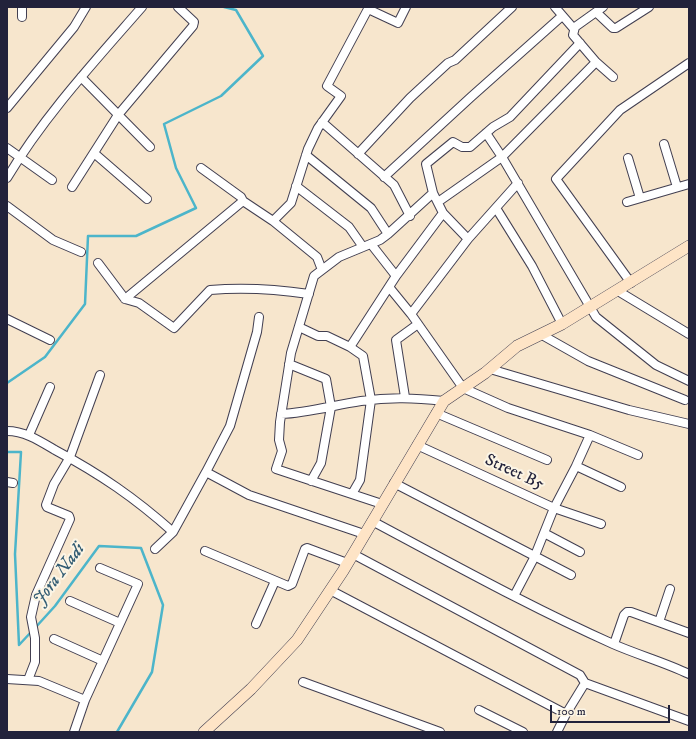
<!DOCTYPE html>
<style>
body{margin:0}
#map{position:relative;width:696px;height:739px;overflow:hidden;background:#f7e6cd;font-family:"IM FELL DW Pica",serif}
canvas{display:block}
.frame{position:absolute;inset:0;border:8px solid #22223b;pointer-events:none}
.scale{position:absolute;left:550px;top:705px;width:120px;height:18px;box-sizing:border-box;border:2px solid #22223b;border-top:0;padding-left:5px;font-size:12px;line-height:14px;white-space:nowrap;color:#22223b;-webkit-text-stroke:3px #fcf5e5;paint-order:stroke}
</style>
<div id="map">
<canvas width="696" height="739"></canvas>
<div class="frame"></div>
<div class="scale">100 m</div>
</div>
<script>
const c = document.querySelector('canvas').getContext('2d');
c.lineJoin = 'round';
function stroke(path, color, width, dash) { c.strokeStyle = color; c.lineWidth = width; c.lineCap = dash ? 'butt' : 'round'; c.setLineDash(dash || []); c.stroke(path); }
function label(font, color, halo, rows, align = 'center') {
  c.font = font + ' "IM FELL DW Pica",serif'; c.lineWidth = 4; c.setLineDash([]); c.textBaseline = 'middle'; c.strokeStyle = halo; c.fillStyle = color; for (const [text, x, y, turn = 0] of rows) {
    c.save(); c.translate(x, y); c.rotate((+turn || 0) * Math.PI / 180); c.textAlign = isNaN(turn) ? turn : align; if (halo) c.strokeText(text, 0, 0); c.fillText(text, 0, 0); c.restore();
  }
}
stroke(new Path2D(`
 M7,383L45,357L85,304L88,236H136L196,208L176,168L164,124L221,96L263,56L236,10L224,7
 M7,452H21L15,554L19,645L32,631
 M35,628L55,606L99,546L141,548L163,605L152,672L117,732`), '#4cb5ca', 2.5);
const street = new Path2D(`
 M555,7L574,29
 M603,7L575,27L573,35L596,62L613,77
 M596,12L613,28H616L649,7
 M22,17V7
 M81,77L150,147
 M7,108L74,27L86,7
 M322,122L394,185L410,216
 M486,133L502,157L596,317L656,365L689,381
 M664,144L677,187
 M7,148L52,180
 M94,153L147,199
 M358,154L410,98L448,63L455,60L512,7
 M306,155L371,208L388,234
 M628,158L640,198
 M201,168L241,197L243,201L273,221L317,257L322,270
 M384,177L471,97L562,16
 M7,178C44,116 95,61 142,7
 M296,186L349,227L363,247
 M72,187L118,115L193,26L194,22L178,7
 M438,202L502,157L596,62
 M627,202L689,184
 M7,206L53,240L81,252
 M496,208L532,266L562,324
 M273,221L291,203L308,149L318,128L341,96L327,86L368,9L398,23L406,7
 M468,239L518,183
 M98,263L125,299L243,201
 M396,276L443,213L433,193L426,164L453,142L462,147H470L493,127L510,117L580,43
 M631,283L556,179L620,110L689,63
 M389,287L411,314L468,239L443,213
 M618,291L689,334
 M125,299L139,303L174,328L210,290C244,287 275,289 309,294
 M411,314L463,388L508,408L590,435L576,466L621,487
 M259,317L257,332L230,426L206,472L249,495L364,534
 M7,319L50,340
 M299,327L318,336H327L350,347L396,276L371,244
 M542,335L588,361L685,400
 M350,347L363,356L371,400L360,480L352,494
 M289,364L326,379L331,407L321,463L311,481
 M490,369L629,410L689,424
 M405,397L396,340L418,324
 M436,413L547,460
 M281,414C308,413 334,405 361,401C391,397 414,398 444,401
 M7,431C25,431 40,441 55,450C100,474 135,498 173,532
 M29,435L50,387
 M590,435L638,455
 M417,445L554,508L601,524
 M7,482L13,483
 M394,483L571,575
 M382,504L276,469L282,451L279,440L280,422L291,353L314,276L339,257L380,240L388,234L433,193
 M372,521C451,563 530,607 613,644C638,655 664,662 689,674
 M544,533L580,552
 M155,549L173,532L206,472
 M205,551L288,586L292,584L305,549L307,548L347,563
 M353,554L580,675L585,683L689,721
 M330,590L566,714L557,732
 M514,596L534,558L554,508L576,466
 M70,601L120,623
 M659,622L670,589
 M256,624L275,581
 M54,639L103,661
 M614,644L624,615L627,612H631L689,633
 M7,679L39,681L85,700
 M28,680L35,662V638L31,617L36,595L70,519L69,516L47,507L46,505L54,484L70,457L100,375
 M303,682L440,732
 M479,710L523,732
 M566,714L585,683
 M74,732L85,700L138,584L100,568`);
const secondary = new Path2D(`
 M204,732L251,689L297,640L343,571L444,401L485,373L517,346L562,324L689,246`);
stroke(street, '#423f51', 10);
stroke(secondary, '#423f51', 12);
stroke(street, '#fff', 8);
stroke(secondary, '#fee4c6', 11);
label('17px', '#22223b', '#fcf5e5', [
 ["Street B5",514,473,25]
]);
label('italic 18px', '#335d74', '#fcf5e5', [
 ["Jora Nadi",60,575,-53]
]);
</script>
